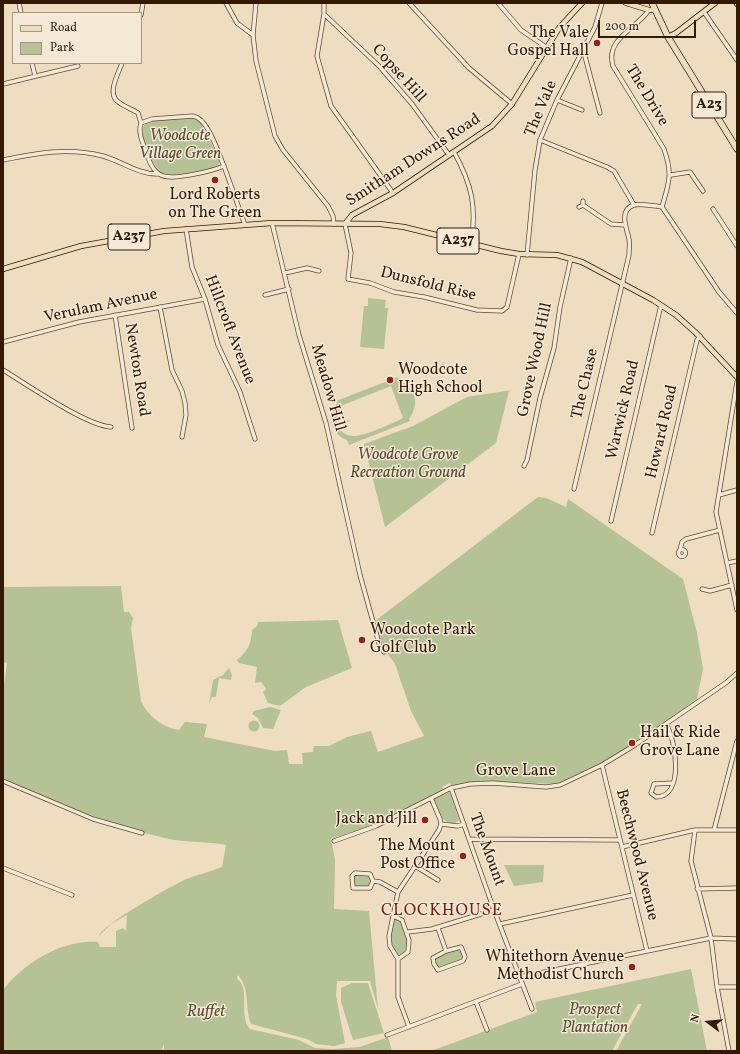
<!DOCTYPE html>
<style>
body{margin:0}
#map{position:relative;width:740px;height:1054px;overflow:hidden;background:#eeddc0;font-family:Vollkorn,serif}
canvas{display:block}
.frame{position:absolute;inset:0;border:4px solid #331904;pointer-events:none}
.legend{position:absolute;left:12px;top:12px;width:130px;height:52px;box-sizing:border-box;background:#f4e9d6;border:1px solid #a79682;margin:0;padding:5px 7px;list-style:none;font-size:12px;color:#331904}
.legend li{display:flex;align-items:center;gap:8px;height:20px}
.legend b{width:20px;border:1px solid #a79682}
.north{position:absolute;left:688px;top:1002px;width:40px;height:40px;-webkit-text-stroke:3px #f4e9d6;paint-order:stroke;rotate:286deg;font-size:11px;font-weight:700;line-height:16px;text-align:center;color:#331904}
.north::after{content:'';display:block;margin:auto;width:14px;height:18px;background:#331904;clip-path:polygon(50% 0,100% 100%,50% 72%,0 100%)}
.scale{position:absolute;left:598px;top:20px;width:98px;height:18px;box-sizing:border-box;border:2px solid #331904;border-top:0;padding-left:5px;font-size:12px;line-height:14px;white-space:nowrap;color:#331904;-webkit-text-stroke:3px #f4e9d6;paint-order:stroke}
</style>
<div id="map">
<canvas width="740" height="1054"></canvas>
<div class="frame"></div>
<ul class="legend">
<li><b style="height:5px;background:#eeddc0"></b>Road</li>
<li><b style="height:11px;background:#b5c296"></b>Park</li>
</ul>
<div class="north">N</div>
<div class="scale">200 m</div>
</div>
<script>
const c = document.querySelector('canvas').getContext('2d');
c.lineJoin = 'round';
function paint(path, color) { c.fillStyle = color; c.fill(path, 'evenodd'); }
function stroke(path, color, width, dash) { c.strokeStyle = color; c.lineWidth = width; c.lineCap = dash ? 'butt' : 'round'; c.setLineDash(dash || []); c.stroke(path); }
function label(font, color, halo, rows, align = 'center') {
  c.font = font + ' Vollkorn,serif'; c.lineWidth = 3; c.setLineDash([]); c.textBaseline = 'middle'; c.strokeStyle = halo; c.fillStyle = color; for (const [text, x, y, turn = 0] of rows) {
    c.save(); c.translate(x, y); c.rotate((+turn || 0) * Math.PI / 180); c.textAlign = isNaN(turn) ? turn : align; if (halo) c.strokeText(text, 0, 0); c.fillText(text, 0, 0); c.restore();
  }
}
paint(new Path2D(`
 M190,117L196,118L201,122L219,160V165C211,170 171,178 162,173C154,168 136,132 145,124C152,118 180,118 190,117Z
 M368,298L386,300L385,308H388L384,349L360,347L364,306H368Z
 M398,377C400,382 403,382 407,386C418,394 417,409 409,419L410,421L349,445L347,440C331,434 327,416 337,403L336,401ZM391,386L403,418C394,423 363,437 353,436C346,436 341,432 338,426L350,421L349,420L337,424V415L343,405Z
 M512,390L509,391L496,443L385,527L364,444L413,426L467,397Z
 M538,497L546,498L566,507L568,499L683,579L697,633L703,669L697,699L645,738L601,763L557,784L479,781L452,786L450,783L442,787L444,790L375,824L331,839L335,860L334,909L369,911L378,1009L370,981H337L336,995L345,1043L334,1046L316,1044L307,1039L251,1024C244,1006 251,990 238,975L237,979C251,987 238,1017 250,1029L299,1040L315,1048L332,1049L360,1047L388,1037L392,1051H164V1044L161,1051H3V990C24,963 62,939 98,942L100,947H116V931L123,928L126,931L127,915L111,924L99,936C103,924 170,887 184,880C196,875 210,872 222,867L226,845C207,841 188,843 169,839C111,826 58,803 3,780V692L7,663L3,662V587L121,586L124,612H129L133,618L131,628L141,701C147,715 163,728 179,730L185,722L207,724L204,737L275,751L287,750L289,764H303L302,753L313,752L314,746H329L347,737L371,731L378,752L424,736L411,711L395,664L382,646L375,621Z
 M338,620L352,668L306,687L280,706L268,703L263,692L266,689L261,682L255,683L257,667L239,663L237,660C248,651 251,644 252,630L257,626L258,622Z
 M229,668L232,675L231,680L219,678L216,697H212L209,704L213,680L223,675Z
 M270,707L281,710L273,729L263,728L258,718L252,714L254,711Z
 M248.5 726a5.5 5.5 0 1 1 11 0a5.5 5.5 0 1 1-11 0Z
 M450,792L459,820L455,823C440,823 439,812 434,799Z
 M504,865H544L543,882L514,886Z
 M354,874H368L371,877L369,887H354Z
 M395,920H398C406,926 410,942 405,951L400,955C389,950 389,929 395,920Z
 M458,948L464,956L462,961L439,969L435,964L436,956Z
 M691,969L707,1051H616L642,1004H638L612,1051H431L537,1012L535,1002Z
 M352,983H368L384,1033L353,1040L341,1002V988Z`), '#b5c296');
const minor = new Path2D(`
 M19,3L21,13
 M226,3L237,23L253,35
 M256,3L253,35L256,61L275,136L283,150L328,206L333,216L334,224
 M324,3V14L317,56L331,106L393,193
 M409,3L469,68L512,104
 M498,3L521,30L546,47
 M649,10C635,30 605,39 613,66L664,149C673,175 669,182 662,207
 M704,12L737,60
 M324,14L380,67L412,104L449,155
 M141,15L143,3
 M583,49L600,113
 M32,63L35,76
 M122,63C119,72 108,91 116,100C122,106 132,109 138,113L141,123
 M3,84L78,66
 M557,100L582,110
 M540,140L607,167L614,171L634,205
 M454,152C472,185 477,207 471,244
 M3,160C37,153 68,147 103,156C121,161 140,175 158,174
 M224,166C218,153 208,118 193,116L152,119L141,123C138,132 142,141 145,149C148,158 152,171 161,175C172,181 212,171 224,166L245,225
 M671,175L690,172L703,191
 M583,205L611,224L625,225
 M579,207L583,205V201
 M662,207L719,292L737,313
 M713,209L737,246
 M272,223L299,335L326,423L360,575L380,647L384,652
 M345,224L351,253L348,279L370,283L394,292L424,297L477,310L502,311L507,307L519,254
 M186,229L192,267L205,299L218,345L240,392L255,439
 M527,255L535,170L540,140L557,100L595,27L602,3
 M285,273L307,268L319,271
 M265,295L289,289
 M160,307L172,370L182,391L185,403L186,415L182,437
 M115,315L132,428
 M3,342L79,322L205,299
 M3,370C28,385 85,425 111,427
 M737,382L716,512L737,610
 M524,466L527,460L540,398L554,348L560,307L571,258
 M574,489L629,255C629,249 630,244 629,239C627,229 618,210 634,205C641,203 654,206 662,207
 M719,495L737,490
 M611,521L661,305
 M652,533L697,340L700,336
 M678.5 553a3.5 3.5 0 1 1 7 0a3.5 3.5 0 1 1-7 0Z
 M680,550L682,542L686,539L720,530
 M727,563L737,561
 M702,589L710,591L732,585
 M666,724C676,740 685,797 656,797L651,793L654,784L673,783
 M602,765L647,951
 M3,781L93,819L142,833
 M451,788L494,910L532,1009
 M441,824L458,826L464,824
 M695,830L691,861L711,938L717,987L729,1051
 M714,830L737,741
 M469,839L619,840
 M334,841L376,826L451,788L470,784L493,783L546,787L560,785L602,765L635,745L727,682L737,673
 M622,847L695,830H737
 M415,866L438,880
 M3,868L72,895
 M355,873L370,874L373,881L370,888H353L352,876Z
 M373,881L380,882L398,892
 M697,889L737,888
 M393,916L402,920L409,940L408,952L398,959V997L409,1027
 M500,924L633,895
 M438,928L446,951L461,947L465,957L463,961L438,970L434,964L433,958L446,951
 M408,932L432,929L494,910
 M398,959L390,946L389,936L398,892L439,830L441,824L440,819L431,798
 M520,977L711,938L737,939
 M717,987H737
 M476,1002L487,1030
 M387,1035L522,984`);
const major = new Path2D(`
 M626,3L649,10H655
 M668,37L676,33L715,3
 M345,224L352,215L393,193L492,126L512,104L559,28L582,3
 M3,269L81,246L164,231L272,223L380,224L404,227L501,251L519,254L557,255L582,262L653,300L676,315L696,333L737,377`);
const highway = new Path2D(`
 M652,3L668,37L737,149`);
stroke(minor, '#624a33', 5);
stroke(major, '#331904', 6);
stroke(highway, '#331904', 7);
stroke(minor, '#f4e9d6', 3.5);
stroke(major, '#eeddc0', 4.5);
stroke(highway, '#eeddc0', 5.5);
stroke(new Path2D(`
 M733,3L737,8`), '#331904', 1, [7, 7]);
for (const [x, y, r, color] of [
 [597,43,4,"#8f2418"],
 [215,180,4,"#8f2418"],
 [390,380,4,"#8f2418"],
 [362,640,4,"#8f2418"],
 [632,743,4,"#8f2418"],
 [425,820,4,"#8f2418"],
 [463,856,4,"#8f2418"],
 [632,967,4,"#8f2418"]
]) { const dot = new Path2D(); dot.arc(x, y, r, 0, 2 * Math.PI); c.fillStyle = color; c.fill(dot); stroke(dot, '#f4e9d6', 1.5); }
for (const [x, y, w] of [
 [709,105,34],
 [129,237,42],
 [458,241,42]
]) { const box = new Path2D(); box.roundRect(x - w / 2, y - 13, w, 26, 3); c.fillStyle = '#f4e9d6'; c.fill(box); stroke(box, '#331904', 1); }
label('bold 15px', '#331904', null, [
 ["A23",709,105],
 ["A237",129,237],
 ["A237",458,241]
]);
label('16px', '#331904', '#f4e9d6', [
 ["The Vale",589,34],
 ["Gospel Hall",589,52],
 ["Lord Roberts",215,196,"center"],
 ["on The Green",215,214,"center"],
 ["Woodcote",398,371,"left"],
 ["High School",398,389,"left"],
 ["Woodcote Park",370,631,"left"],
 ["Golf Club",370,649,"left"],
 ["Hail & Ride",640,734,"left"],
 ["Grove Lane",640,752,"left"],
 ["Jack and Jill",417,820],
 ["The Mount",455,847],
 ["Post Office",455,865],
 ["Whitethorn Avenue",624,958],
 ["Methodist Church",624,976]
], 'right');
label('16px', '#331904', '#f4e9d6', [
 ["Copse Hill",398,74,48],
 ["The Drive",646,96,59],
 ["The Vale",542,109,-67],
 ["Smitham Downs Road",414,161,-33],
 ["Dunsfold Rise",428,285,14],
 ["Verulam Avenue",101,307,-12],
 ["Hillcroft Avenue",229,330,69],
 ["Grove Wood Hill",536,360,-78],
 ["Newton Road",136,370,81],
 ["The Chase",586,384,-77],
 ["Meadow Hill",327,388,74],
 ["Warwick Road",624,410,-77],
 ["Howard Road",663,432,-77],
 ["Grove Lane",516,772],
 ["The Mount",486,850,70],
 ["Beechwood Avenue",636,855,76]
]);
label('italic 16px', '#5a4c30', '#f4e9d6', [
 ["Woodcote",180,137],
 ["Village Green",180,155],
 ["Woodcote Grove",408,456],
 ["Recreation Ground",408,474],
 ["Prospect",595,1011],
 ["Plantation",595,1029],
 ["Ruffet",206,1013]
]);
c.letterSpacing = '1px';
label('17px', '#7a1f14', '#f4e9d6', [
 ["CLOCKHOUSE",442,912]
]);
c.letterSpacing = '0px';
</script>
